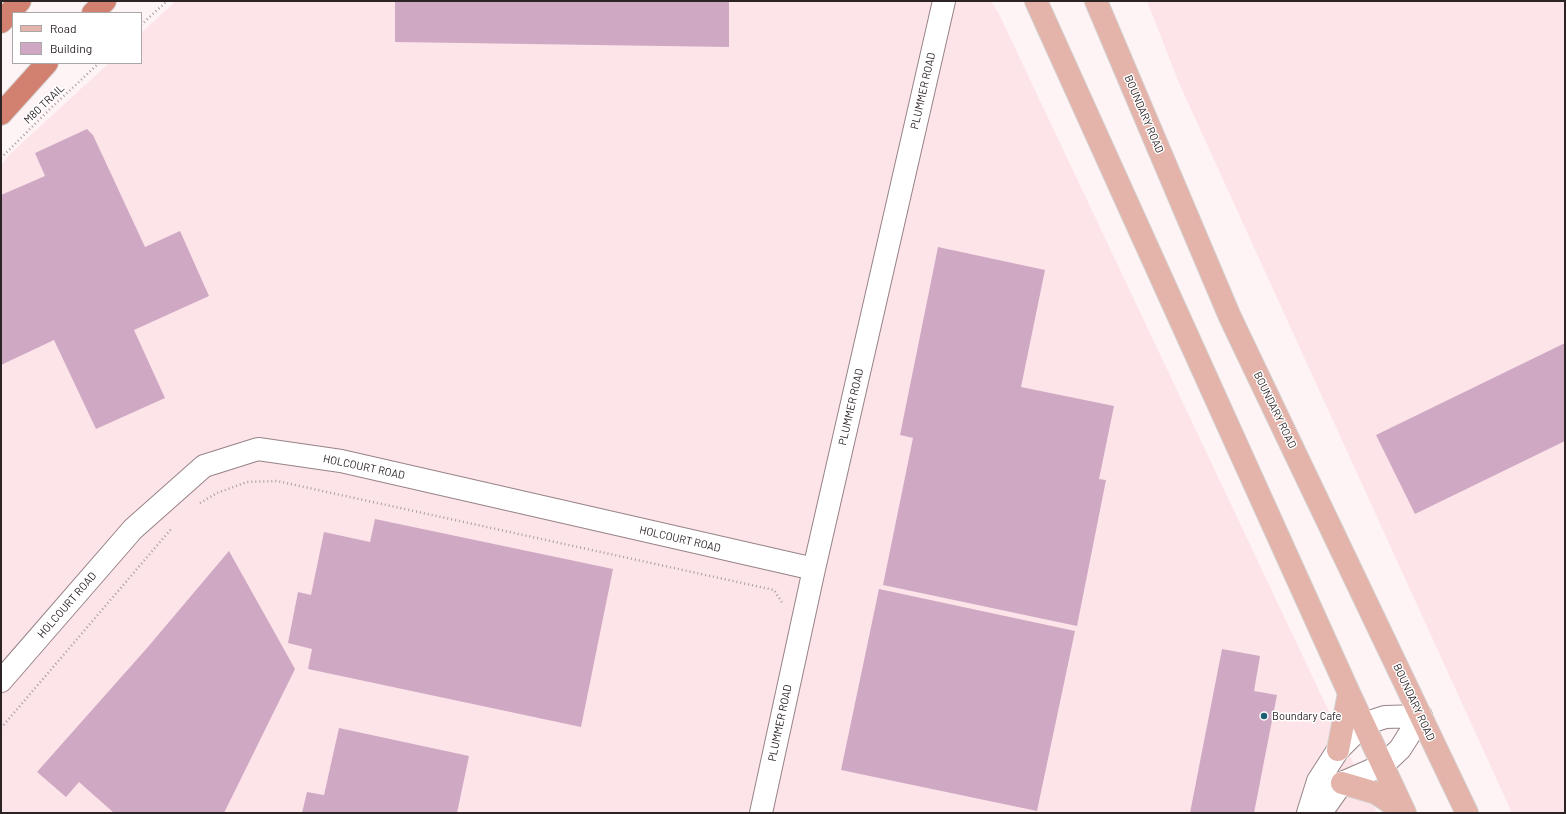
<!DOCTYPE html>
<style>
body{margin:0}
#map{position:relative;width:1566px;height:814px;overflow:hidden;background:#fef4f6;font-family:Barlow,sans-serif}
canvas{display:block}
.frame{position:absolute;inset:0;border:2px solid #2c2325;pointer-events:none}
.legend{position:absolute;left:12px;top:12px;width:130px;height:52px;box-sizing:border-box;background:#fff;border:1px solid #aba7a8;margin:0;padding:5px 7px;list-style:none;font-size:12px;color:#2c2325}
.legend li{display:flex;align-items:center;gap:8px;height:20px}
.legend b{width:20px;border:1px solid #aba7a8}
</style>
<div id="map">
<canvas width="1566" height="814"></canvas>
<div class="frame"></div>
<ul class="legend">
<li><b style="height:5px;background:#e4b3a9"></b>Road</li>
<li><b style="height:11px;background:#cfa9c4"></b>Building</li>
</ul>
</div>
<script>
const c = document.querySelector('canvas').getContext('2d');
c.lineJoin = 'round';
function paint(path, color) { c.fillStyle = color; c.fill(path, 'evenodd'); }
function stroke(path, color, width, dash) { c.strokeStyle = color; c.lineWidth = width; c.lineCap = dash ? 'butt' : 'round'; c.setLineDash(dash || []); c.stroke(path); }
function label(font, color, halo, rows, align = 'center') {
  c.font = font + ' Barlow,sans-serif'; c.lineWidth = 3; c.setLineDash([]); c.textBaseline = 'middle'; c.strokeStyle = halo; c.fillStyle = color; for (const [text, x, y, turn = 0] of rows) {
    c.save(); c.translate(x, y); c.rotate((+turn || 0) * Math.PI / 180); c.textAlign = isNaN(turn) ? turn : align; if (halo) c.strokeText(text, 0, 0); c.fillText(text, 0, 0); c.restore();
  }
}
paint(new Path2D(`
 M176,1H991L999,14L1377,813H1V165L10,154L109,63H141V33Z
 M1147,1H1565V813H1512L1179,83Z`), '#fde4e9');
paint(new Path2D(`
 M395,1H729V47L395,42Z
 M87,129L93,135L145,247L180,231L209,296L134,330L165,398L96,429L54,340L1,365V195L45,176L35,153Z
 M938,247L1045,270L1021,387L1114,406L1099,479L1106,480L1077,626L883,585L913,438L900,435Z
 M1565,343V441L1415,514L1376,435Z
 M375,519L613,569L581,727L308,669L312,649L288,643L298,592L311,595L324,532L370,542Z
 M229,551L295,669L224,813H114L79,782L66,797L37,772L147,648Z
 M879,589L1075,631L1037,811L841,770Z
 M1222,649L1260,656L1254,691L1277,695L1254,813H1190Z
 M339,728L469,756L457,813H302L307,792L324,795Z`), '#cfa9c4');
const minor = new Path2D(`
 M1,681L133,529L204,466L258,449L341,461L814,569
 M761,813L814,569L944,1
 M1308,813L1318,781L1338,750L1364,724L1385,717L1421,716
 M1322,813L1325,807L1342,783L1383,765L1400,749L1421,716`);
const major = new Path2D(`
 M1036,1L1349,693L1405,813
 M1096,1L1230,317L1467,813
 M1338,750L1349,693
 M1342,783L1376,793L1404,812`);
const highway = new Path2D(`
 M93,13L105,1
 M1,22L20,1
 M1,114L47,63`);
stroke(minor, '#978387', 24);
stroke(major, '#d5d3d3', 24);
stroke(highway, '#d5d3d3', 24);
stroke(new Path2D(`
 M141,25L167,1
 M1,158L50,109L99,63
 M200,503L217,493L247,482L277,481L774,590L783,604
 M1,728L172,528`), '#a69d9f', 2.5, [1, 3]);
stroke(minor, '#fff', 22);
stroke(major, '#e4b3a9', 22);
stroke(highway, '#d2806f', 22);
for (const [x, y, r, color] of [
 [1264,716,4,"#1e5e74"]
]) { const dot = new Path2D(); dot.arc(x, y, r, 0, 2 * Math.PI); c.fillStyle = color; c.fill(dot); stroke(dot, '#fff', 1.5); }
label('11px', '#2c2325', '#fff', [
 ["PLUMMER ROAD",923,91,-77],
 ["M80 TRAIL",44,104,-44],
 ["BOUNDARY ROAD",1144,114,67],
 ["PLUMMER ROAD",851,407,-77],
 ["BOUNDARY ROAD",1275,410,64],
 ["HOLCOURT ROAD",364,467,12],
 ["HOLCOURT ROAD",680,539,13],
 ["HOLCOURT ROAD",67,605,-49],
 ["BOUNDARY ROAD",1414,702,65],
 ["PLUMMER ROAD",780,723,-78]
]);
label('11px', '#2c2325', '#fff', [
 ["Boundary Cafe",1272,716]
], 'left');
</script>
